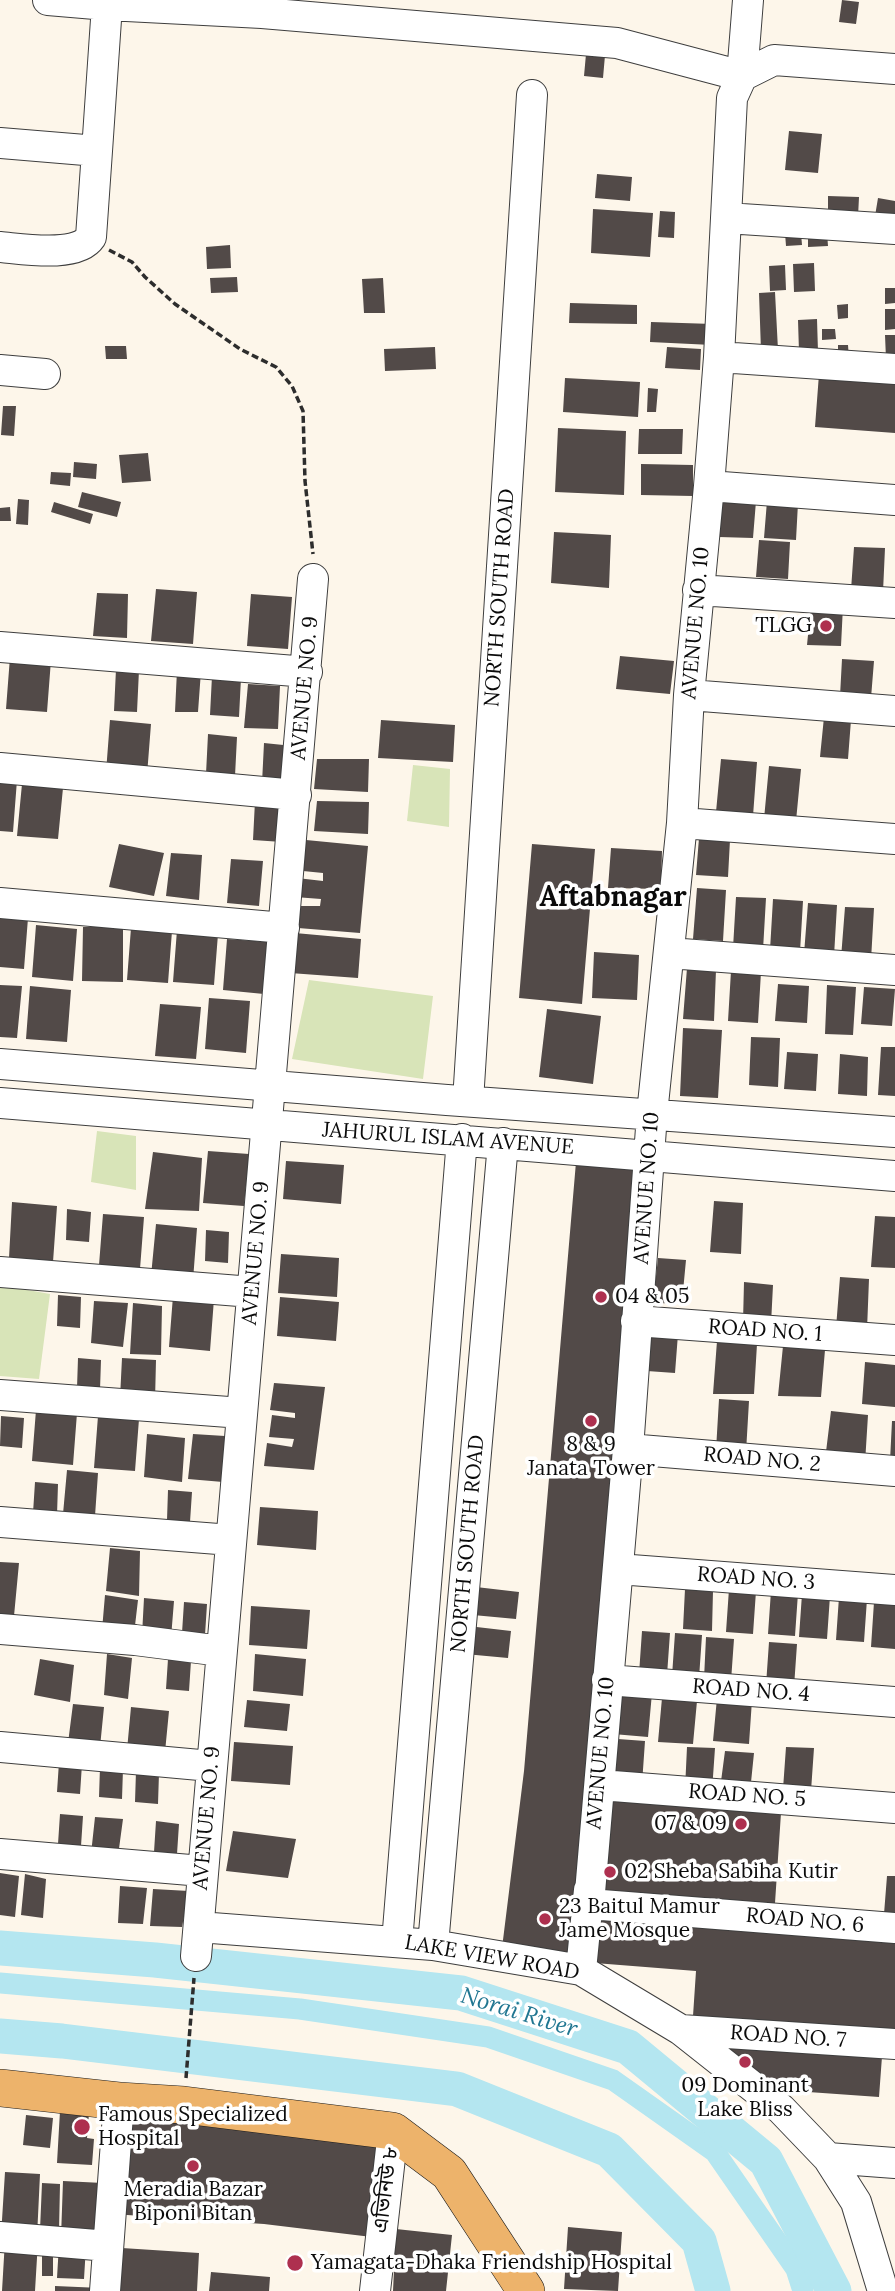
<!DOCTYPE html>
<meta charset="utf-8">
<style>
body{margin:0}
canvas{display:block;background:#fdf6ea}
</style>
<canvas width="895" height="2291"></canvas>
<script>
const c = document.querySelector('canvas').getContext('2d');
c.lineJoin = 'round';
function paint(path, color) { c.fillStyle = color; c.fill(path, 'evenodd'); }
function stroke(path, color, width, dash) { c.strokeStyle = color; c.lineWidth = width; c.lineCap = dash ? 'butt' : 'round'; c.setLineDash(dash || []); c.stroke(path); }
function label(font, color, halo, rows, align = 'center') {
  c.font = font + ' Lora,"Noto Sans Bengali",serif'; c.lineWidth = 7; c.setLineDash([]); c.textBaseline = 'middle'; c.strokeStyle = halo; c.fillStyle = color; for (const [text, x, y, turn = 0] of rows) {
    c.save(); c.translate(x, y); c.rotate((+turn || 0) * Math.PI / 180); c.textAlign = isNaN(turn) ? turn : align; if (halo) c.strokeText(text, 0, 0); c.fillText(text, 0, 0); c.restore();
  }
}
paint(new Path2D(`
 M413,765L450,769L449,827L407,821Z
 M309,980L433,996L423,1079L292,1059Z
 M97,1131L136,1136V1190L91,1182Z
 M0,1285L50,1294L39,1379L0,1376Z`), '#d8e4b8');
stroke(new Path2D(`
 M0,1983L300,2009L488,2037L613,2080L715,2152L796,2269L803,2291`), '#b4e6f0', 21);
stroke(new Path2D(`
 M0,1948L155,1960L461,1993L628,2047L766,2161L834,2291
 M0,2036L62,2041L457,2089L609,2150L699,2241L713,2291`), '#b4e6f0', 35);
paint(new Path2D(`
 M842,0L859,2L856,24L839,22Z
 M587,43L606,44L603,78L584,76Z
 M789,131L822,134L818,173L785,170Z
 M597,174L632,177L630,201L595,198Z
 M828,196L859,197L858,217L828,216Z
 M878,198L895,201V225L874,222Z
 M593,209L653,213L650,257L591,253Z
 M660,211L675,212L674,238L658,237Z
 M785,233H801L802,245L786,246Z
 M827,233L828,246L808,247V234Z
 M230,245L231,268L207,269L206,247Z
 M814,263L815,291L794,292L793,264Z
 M785,265L786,290L770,291L769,266Z
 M237,277L238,292L211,293L210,278Z
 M383,278L385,313H364L362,279Z
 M885,288H895V303L885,304Z
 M775,292L778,350L761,351L759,293Z
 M570,303L637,305V324L569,323Z
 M848,304V318L838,319L837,305Z
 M885,309H895V329L885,330Z
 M817,319L818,352H799L798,320Z
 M651,322L713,324L712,345L650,342Z
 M822,329H835L836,339L822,340Z
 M885,335H895V358L886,359Z
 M838,345H848L849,359H838Z
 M105,346H126L127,359H106Z
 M435,347L436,369L385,371L384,349Z
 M667,347L701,349L700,370L665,368Z
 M819,374L895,380V433L815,427Z
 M565,378L640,382L638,417L563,412Z
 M648,388L658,389L656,412H647Z
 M3,406H16L14,436L1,435Z
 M558,428L626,431L624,495L555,492Z
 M639,429H683L682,454H638Z
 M148,453L151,481L122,483L119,455Z
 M74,462L97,464L96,479L73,477Z
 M641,464L693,465V496L641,495Z
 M51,472L71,473L70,486L50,484Z
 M82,492L121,502L117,517L78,507Z
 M18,499L29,500L28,525L16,524Z
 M723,500L756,501L753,538L719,537Z
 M767,501L798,503L796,540L764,538Z
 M54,502L93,514L90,524L51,512Z
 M10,507L11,521H0V508Z
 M554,532L611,535L609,588L551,583Z
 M759,540L790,542L788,579L756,577Z
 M854,547L885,548L883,592L851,590Z
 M156,589L197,592L193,644L151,641Z
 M97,593L128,594L127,638L93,636Z
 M251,594L292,597L288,649L247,646Z
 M811,605L843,606L841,646L807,645Z
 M620,656L674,661L670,694L616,689Z
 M10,657L51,660L47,712L6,709Z
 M842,659L874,661L871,698L840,696Z
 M116,669L139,670L137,712L114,711Z
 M177,670L201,671L198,712H175Z
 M212,676L241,678L239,717L210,715Z
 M248,684L280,686L278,729L244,728Z
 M824,717L851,720L848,759L820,757Z
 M110,720L151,724L147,775L106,772Z
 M381,720L455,725L453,762L378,758Z
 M208,734L237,737L235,776L206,774Z
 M264,743L293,746L290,785L262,783Z
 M317,759H369L368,792L314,789Z
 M721,759L757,762L753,816L716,812Z
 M769,766L801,769L796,821L764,819Z
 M0,779L17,780L13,832L0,831Z
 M22,784L63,788L58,839L17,836Z
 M255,801L284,803L282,842L253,840Z
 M317,801L369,802L368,834L314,831Z
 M699,838L730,840L728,877L696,875Z
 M306,840L368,846L360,933L298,928L300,906H320L321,899L295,897L297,878L323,881V873L303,871Z
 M119,844L164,853L154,896L109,887Z
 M532,844L595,849L582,1004L519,998Z
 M611,848L662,851L661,889L608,888Z
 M171,853L202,855L199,900L166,896Z
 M231,859L263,861L259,906L227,903Z
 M697,888L726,890L723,941L693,939Z
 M736,897L766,898L763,950L733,948Z
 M773,899L803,901L800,952L770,950Z
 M808,903L837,905L834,956L804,954Z
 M845,907L874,908L871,960L841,958Z
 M0,915L28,918L24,969L0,967Z
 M36,925L77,929L73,981L32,977Z
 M83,927H123V982L82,981Z
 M131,928L172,931L168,983L127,980Z
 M177,930L218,934L214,985L173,982Z
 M295,933L361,939L358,978L290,973Z
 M227,939L269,942L264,994L223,990Z
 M594,952L639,955L637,1000L592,998Z
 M687,968L716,970L714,1021L683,1019Z
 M731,971L761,972L758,1023L728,1021Z
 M778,984L809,986L807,1023L775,1021Z
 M0,985L22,986L17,1038L0,1037Z
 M827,985L856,987L853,1035L825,1034Z
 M30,986L71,990L67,1042L26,1039Z
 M864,987L895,989L892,1026L861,1024Z
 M209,998L250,1001L246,1053L205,1049Z
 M160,1004L201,1007L196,1059L155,1056Z
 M547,1009L601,1016L593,1084L539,1077Z
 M683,1028L722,1030L718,1098L680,1096Z
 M751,1037L780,1038L778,1087L749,1085Z
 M881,1047H895V1096L878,1095Z
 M787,1052L818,1054L816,1091L784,1089Z
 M840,1054L868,1057L867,1096L838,1094Z
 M208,1151L249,1154L244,1206L203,1203Z
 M153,1152L202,1158L199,1211L145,1209Z
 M286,1161L344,1165L341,1204L283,1199Z
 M576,1162L648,1167L600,1785L782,1798L774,1918L895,1928V2044L883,2043L879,2097L766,2089L692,2031L696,1971L582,1962L502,1948L524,1771Z
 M714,1201L743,1203L741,1254L710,1252Z
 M12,1202L57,1206L53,1262L9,1258Z
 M67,1209L91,1212L89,1242L66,1240Z
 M103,1214L144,1217L140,1269L99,1265Z
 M875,1216L895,1217V1268L871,1267Z
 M156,1224L197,1228L193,1280L151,1276Z
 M206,1230L229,1232L228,1263L205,1261Z
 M281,1254L339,1258L337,1297L278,1293Z
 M658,1258L686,1260L682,1302L653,1304Z
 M840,1277L869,1279L867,1330L836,1328Z
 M744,1282L773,1285L771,1324L743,1322Z
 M58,1295L81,1297L80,1328L57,1326Z
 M173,1296L214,1299L210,1351L169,1347Z
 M280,1297L339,1302L336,1341L277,1336Z
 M94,1301L128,1303L123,1347L91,1343Z
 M133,1303L162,1306L161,1355L130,1354Z
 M649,1332L678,1334L675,1373L647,1371Z
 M717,1341L757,1344L754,1394H713Z
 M783,1346L825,1350L821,1397L778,1396Z
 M78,1358L101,1360L100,1390L77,1388Z
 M122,1358L156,1360L155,1401L120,1398Z
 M865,1362L895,1365V1407L862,1404Z
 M274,1383L325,1387L314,1470L264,1466L267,1443L292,1447L294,1439L269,1437L272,1415L295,1418V1413L270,1410Z
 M719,1399L749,1401L746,1452L716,1450Z
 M36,1410L77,1413L73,1465L32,1461Z
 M831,1411L868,1415L865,1463L825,1460Z
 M1,1416L24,1418L22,1448L0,1446Z
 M98,1416L139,1419L135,1471L94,1468Z
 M892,1421H895V1461H890Z
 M147,1434L185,1438L182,1482L144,1477Z
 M193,1434L225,1436L223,1482L188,1479Z
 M67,1470L98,1473L95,1516L63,1514Z
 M35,1482L58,1484L57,1515L33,1513Z
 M168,1490L192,1492L190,1522L167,1520Z
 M260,1507L318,1511L316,1550L257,1545Z
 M110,1548L140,1551L139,1596L106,1591Z
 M0,1562L19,1563L14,1616L0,1615Z
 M476,1587L519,1592L516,1619L473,1615Z
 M685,1589L713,1591L712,1631L683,1629Z
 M729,1589L756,1591L753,1634L726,1632Z
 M771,1591L798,1593L795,1636L768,1634Z
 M802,1594L830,1596L827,1639L799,1637Z
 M105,1595L138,1600L134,1634L102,1630Z
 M839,1597L867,1599L864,1642L836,1640Z
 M144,1598L174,1601L171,1638L142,1635Z
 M184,1602L207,1604L205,1635L182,1633Z
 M874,1602L895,1603V1649L871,1647Z
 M251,1606L310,1610L307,1649L249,1645Z
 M468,1626L511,1631L508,1658L465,1654Z
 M642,1631L670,1633L667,1675L639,1674Z
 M675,1633L702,1635L699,1678L672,1676Z
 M706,1637L734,1639L731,1681L704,1679Z
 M769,1642L797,1644L794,1687L766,1685Z
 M107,1654L132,1658L128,1699L104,1695Z
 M255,1654L306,1659L303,1696L253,1691Z
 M40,1659L74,1665L70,1702L34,1695Z
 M168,1659L191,1661L189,1691L166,1689Z
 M617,1691L652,1693L648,1737L613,1734Z
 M662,1698L697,1701L693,1744L658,1742Z
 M717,1698L752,1700L749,1744L713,1741Z
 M247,1700L290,1704L287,1731L244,1727Z
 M73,1704L104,1707L100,1747L68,1743Z
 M131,1707L169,1711L165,1752L127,1750Z
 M618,1739L645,1741L642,1784L615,1782Z
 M234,1742L293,1746L290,1785L231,1781Z
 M687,1747L715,1748L712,1791L685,1789Z
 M786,1747L814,1748L811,1791L783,1789Z
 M725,1751L754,1753L750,1792L720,1789Z
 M59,1762L82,1764L80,1794L57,1792Z
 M100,1767L123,1769L122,1799L99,1797Z
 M136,1771L159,1773L158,1804L135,1802Z
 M60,1814L83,1816L81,1846L58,1844Z
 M95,1817L123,1819L118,1856L91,1854Z
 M156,1821L179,1824L177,1854L154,1852Z
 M233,1831L296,1839L288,1878L226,1871Z
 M0,1873L19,1876L15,1917L0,1915Z
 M25,1874L46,1879L43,1918L21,1915Z
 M887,1876H895V1915L884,1914Z
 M120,1886L147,1888L143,1924L118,1923Z
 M153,1889L189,1891L182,1927L150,1926Z
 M119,2101L393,2131L380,2238L264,2224L112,2214Z
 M60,2111L89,2113L87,2138L94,2139L92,2165L57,2163Z
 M26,2115L53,2118L50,2148L23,2145Z
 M5,2172L40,2174L37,2237L1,2236Z
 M63,2181L103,2183L101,2239L61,2237Z
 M42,2183L60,2184L59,2231L40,2230Z
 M568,2227L622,2232L618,2291L564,2289Z
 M396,2229L452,2235L446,2291H393Z
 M5,2240L38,2241L35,2291H2Z
 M59,2244L86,2246L84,2279L57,2278Z
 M42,2246H53V2276H42Z
 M122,2248L199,2253L197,2291H119Z
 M211,2272L270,2277L269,2291H209Z
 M55,2286L101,2288V2291H55Z`), '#524a48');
const minor = new Path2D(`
 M107,5L262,13L617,43L742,76L748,0
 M0,143L97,151L107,5L48,0
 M726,218L732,98L742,76L774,60L895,69
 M0,247C24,249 77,258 91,237L97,151
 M719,357L895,369
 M0,370L45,374
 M709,486L895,500
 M698,590L895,603
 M0,647L307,672
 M689,695L895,711
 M0,768L296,795
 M682,823L895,839
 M0,903L284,928
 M669,953L895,970
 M0,1064L447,1100L895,1132
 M468,1101L532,95
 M0,1103L895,1176
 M0,1272L252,1292
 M636,1321L895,1340
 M0,1395L242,1413
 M628,1449L895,1471
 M0,1522L231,1540
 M618,1569L895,1590
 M0,1629L135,1640L221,1651
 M607,1680L895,1702
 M0,1747L211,1766
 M600,1785L895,1808
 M0,1854L202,1871
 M589,1904L895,1928
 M199,1927L433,1945L581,1970L681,2030L781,2109L828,2158L856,2202L883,2291
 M397,1942L462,1139
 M433,1945L503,1143
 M196,1956L313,579
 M581,1970L589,1890V1904L628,1449L652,1114L682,823L689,695L709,486L719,357L726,218L895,229
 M681,2030L895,2044
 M828,2158L895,2163
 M0,2237L108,2246
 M105,2291L119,2101
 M375,2291L393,2131`);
const major = new Path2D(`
 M0,2088L119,2101L184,2105L393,2131L449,2173L526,2291`);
stroke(minor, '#3e3e3e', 32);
stroke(major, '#1c1c1c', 38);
stroke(new Path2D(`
 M109,250L132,262L145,277L175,304L240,349L276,367L292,386L303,411L305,481L313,554
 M186,2078L194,1978`), '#2d2d2d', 3.5, [7, 3.5]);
stroke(minor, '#fff', 30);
stroke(major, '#edb36b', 37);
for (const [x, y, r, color] of [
 [826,626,7,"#ae304f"],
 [601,1297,7,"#ae304f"],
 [591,1421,7,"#ae304f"],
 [741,1824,7,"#ae304f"],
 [610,1872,7,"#ae304f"],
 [545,1919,7,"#ae304f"],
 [745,2062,7,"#ae304f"],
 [82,2127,9,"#ae304f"],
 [193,2166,7,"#ae304f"],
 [295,2263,9,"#ae304f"]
]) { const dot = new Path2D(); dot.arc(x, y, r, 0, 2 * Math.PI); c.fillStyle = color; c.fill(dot); stroke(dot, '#fff', 2.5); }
label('21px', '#0b0b0b', '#fff', [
 ["NORTH SOUTH ROAD",500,598,-86],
 ["AVENUE NO. 10",696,623,-85],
 ["AVENUE NO. 9",305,688,-85],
 ["JAHURUL ISLAM AVENUE",448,1139,4],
 ["AVENUE NO. 10",647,1188,-86],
 ["AVENUE NO. 9",256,1253,-85],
 ["ROAD NO. 1",765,1331,4],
 ["ROAD NO. 2",762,1460,5],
 ["NORTH SOUTH ROAD",468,1544,-85],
 ["ROAD NO. 3",756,1579,4],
 ["ROAD NO. 4",751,1691,4],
 ["AVENUE NO. 10",601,1753,-85],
 ["ROAD NO. 5",747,1796,4],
 ["AVENUE NO. 9",207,1818,-85],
 ["ROAD NO. 6",805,1921,5],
 ["LAKE VIEW ROAD",492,1958,10],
 ["ROAD NO. 7",788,2037,4],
 ["এভিনিউ ৮",386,2190,-83]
]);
label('21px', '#0b0b0b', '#fff', [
 ["TLGG",812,626,"right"],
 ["04 & 05",615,1297],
 ["8 & 9",591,1445,"center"],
 ["Janata Tower",591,1469,"center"],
 ["07 & 09",727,1824,"right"],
 ["02 Sheba Sabiha Kutir",624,1872],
 ["23 Baitul Mamur",559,1907],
 ["Jame Mosque",559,1931],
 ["09 Dominant",745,2086,"center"],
 ["Lake Bliss",745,2110,"center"],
 ["Famous Specialized",98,2115],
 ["Hospital",98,2139],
 ["Meradia Bazar",193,2190,"center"],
 ["Biponi Bitan",193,2214,"center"],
 ["Yamagata-Dhaka Friendship Hospital",311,2263]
], 'left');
label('italic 23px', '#207691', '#fff', [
 ["Norai River",519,2013,17]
]);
label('bold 28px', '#0b0b0b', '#fff', [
 ["Aftabnagar",613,898]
]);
</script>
